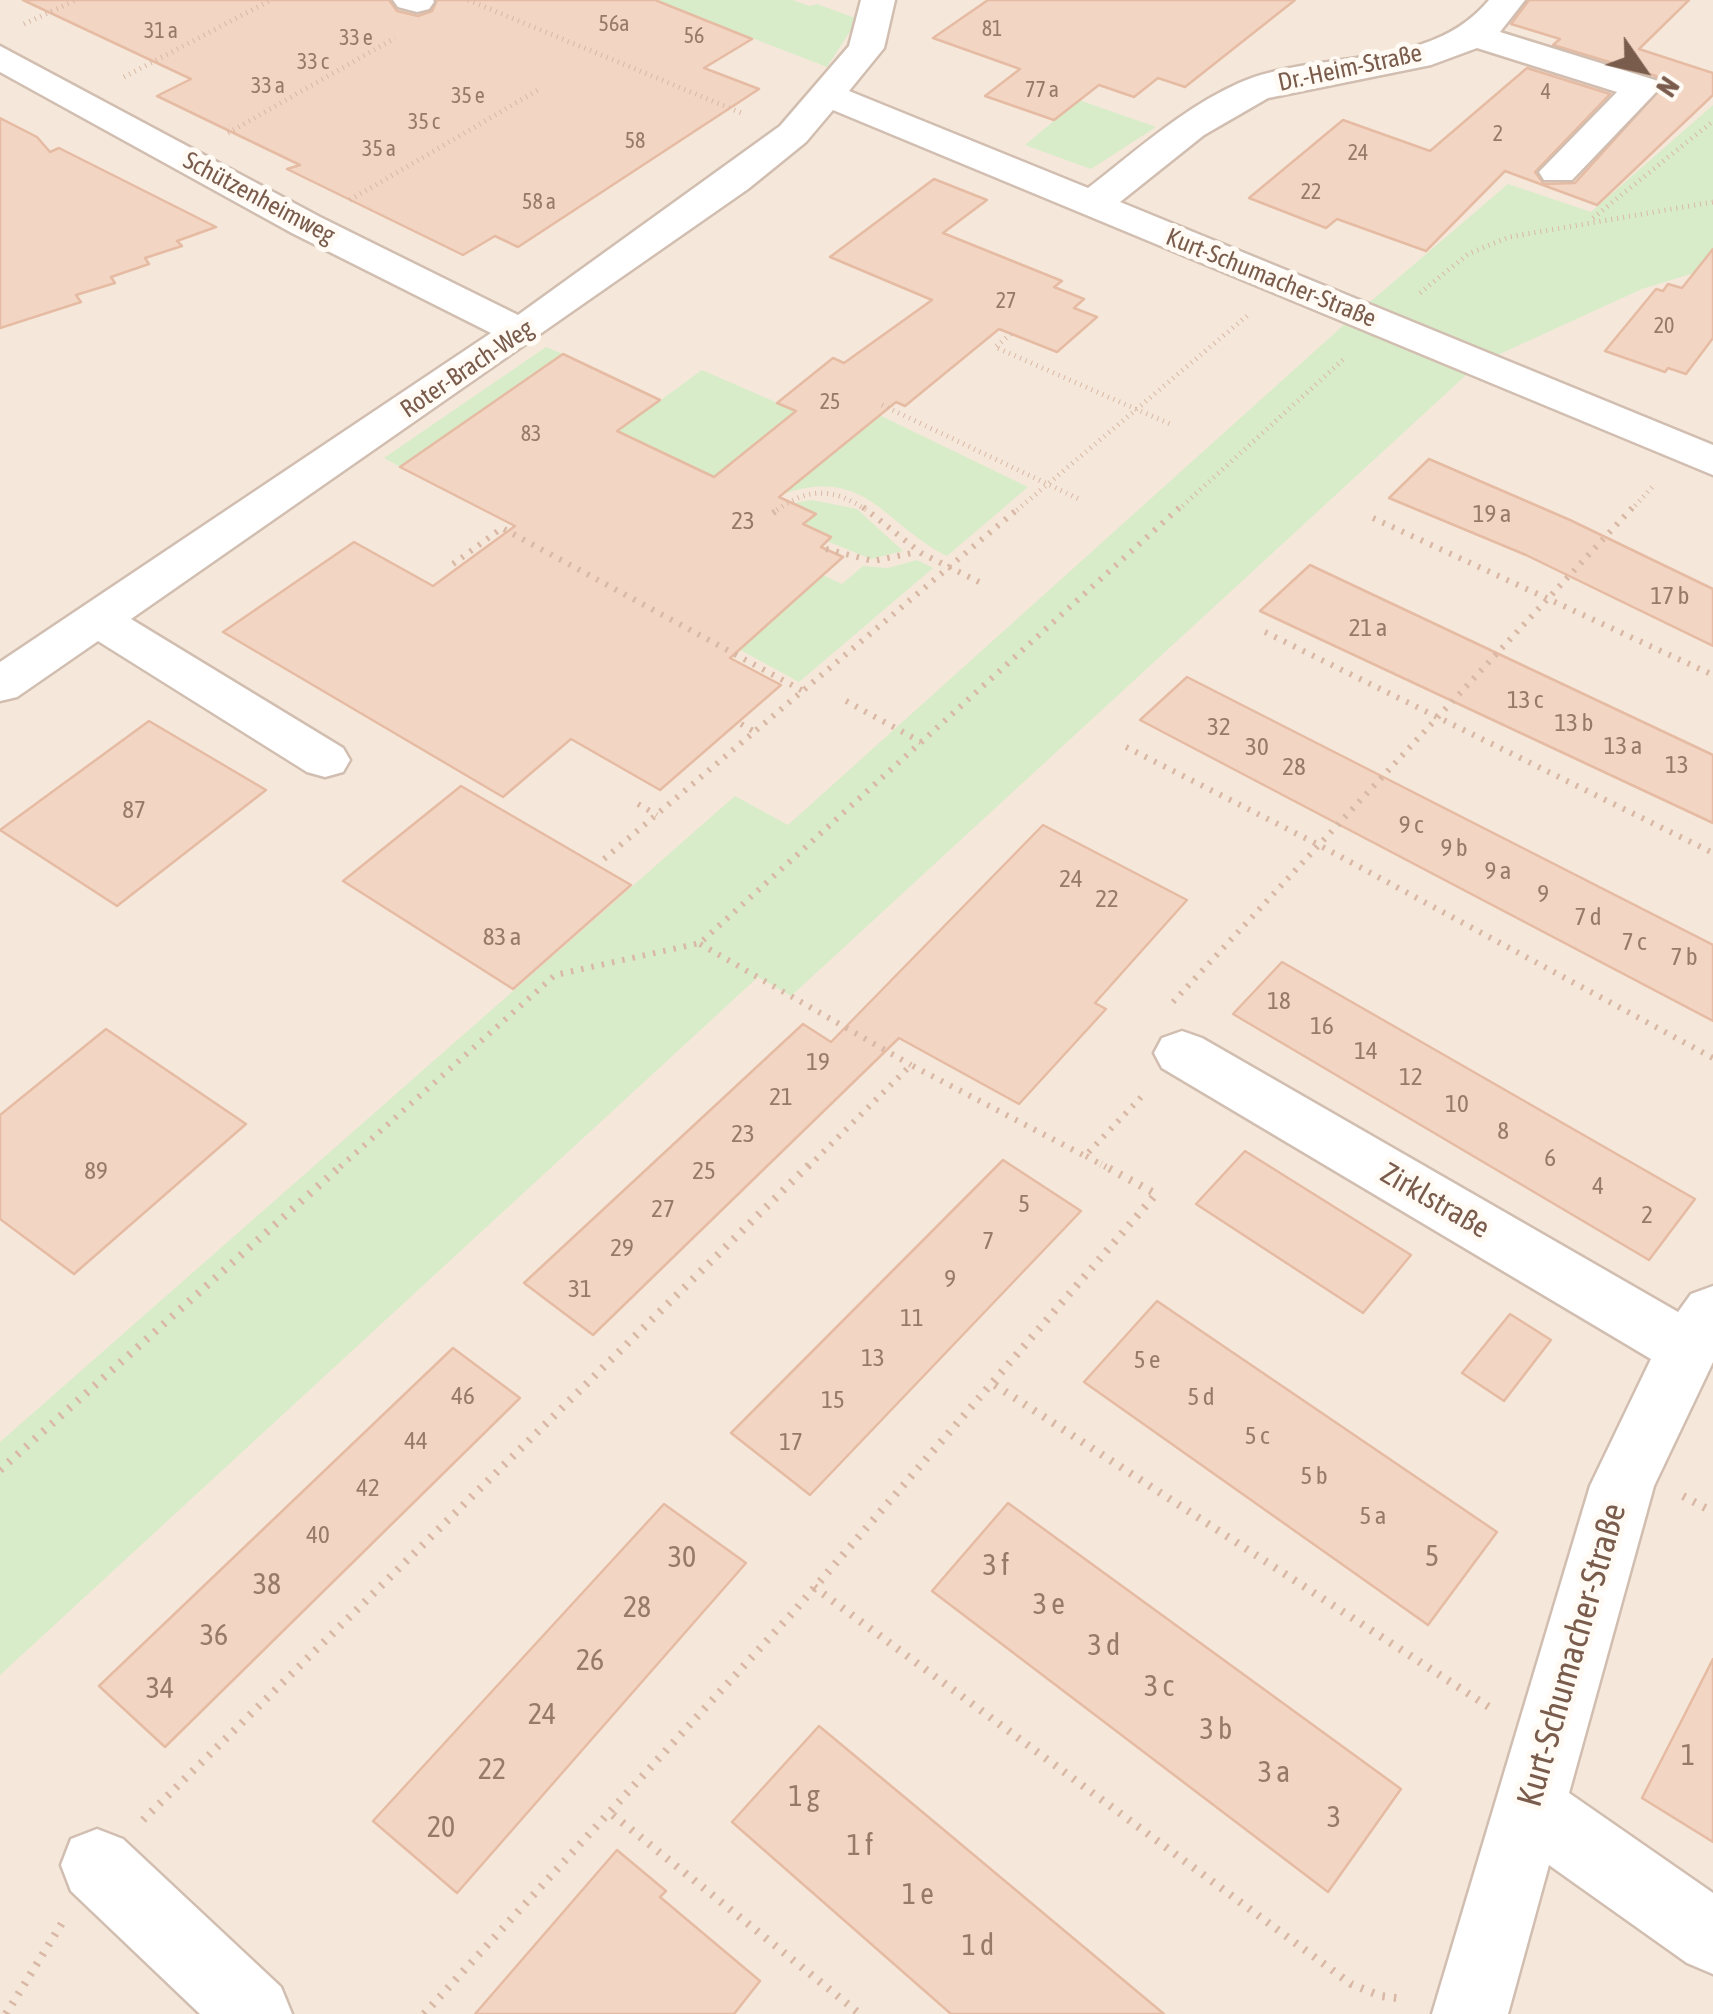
<!DOCTYPE html>
<meta charset="utf-8">
<style>
body{margin:0}
#map{position:relative;width:1713px;height:2014px;overflow:hidden;background:#fdf6ec;font-family:"Asap Condensed",sans-serif}
canvas{display:block}
.north{position:absolute;left:1593px;top:20px;width:100px;height:100px;-webkit-text-stroke:8px #fffaf3;paint-order:stroke;rotate:124deg;font-size:28px;font-weight:700;line-height:40px;text-align:center;color:#7a5c4d}
.north::after{content:'';display:block;margin:auto;width:35px;height:45px;background:#7a5c4d;clip-path:polygon(50% 0,100% 100%,50% 72%,0 100%)}
</style>
<div id="map">
<canvas width="1713" height="2014"></canvas>
<div class="north">N</div>
</div>
<script>
const c = document.querySelector('canvas').getContext('2d');
c.lineJoin = 'round';
function paint(path, color) { c.fillStyle = color; c.fill(path, 'evenodd'); }
function stroke(path, color, width, dash) { c.strokeStyle = color; c.lineWidth = width; c.lineCap = dash ? 'butt' : 'round'; c.setLineDash(dash || []); c.stroke(path); }
function label(font, color, halo, rows, align = 'center') {
  c.font = font + ' "Asap Condensed",sans-serif'; c.lineWidth = 10; c.setLineDash([]); c.textBaseline = 'middle'; c.strokeStyle = halo; c.fillStyle = color; for (const [text, x, y, turn = 0] of rows) {
    c.save(); c.translate(x, y); c.rotate((+turn || 0) * Math.PI / 180); c.textAlign = isNaN(turn) ? turn : align; if (halo) c.strokeText(text, 0, 0); c.fillText(text, 0, 0); c.restore();
  }
}
paint(new Path2D(`
 M0,0H1713V2014H0Z`), '#f5e8da');
paint(new Path2D(`
 M627,0H792L810,6L817,4L858,19L827,67L677,9L665,15Z
 M1079,100L1156,127L1091,169L1025,145Z
 M1713,105V267L1642,289L1478,364L791,996L758,977L0,1675V1442L735,796L788,825L1356,314L1508,184L1591,212Z
 M546,347L563,354L400,467L384,458Z
 M702,370L796,411L714,477L695,468L663,493L793,602L823,575L842,584L863,566L888,568L917,560L933,568L799,682L499,518Z
 M873,412L1028,487L947,556C883,524 867,466 783,494Z
 M812,500L857,509L903,551L871,559L827,541L831,537L803,524L815,514L794,503Z`), '#d8ecc9');
const building = new Path2D(`
 M23,0H389L397,11L418,16L432,11L437,0H655L752,39L704,68L759,89L518,247L495,236L463,255L287,169L300,165L157,96L191,79Z
 M988,0H1295L1185,87L1158,78L1134,97L1099,85L1054,120L985,96L1020,69L933,38Z
 M1529,0H1689L1639,49L1713,73V95L1597,205L1505,171L1426,251L1337,219L1326,228L1249,198L1343,120L1430,151L1527,68L1610,94L1535,172L1544,184L1575,183L1663,86L1656,76L1553,45L1560,39L1511,24Z
 M0,118L37,137L50,152L59,148L216,227L177,241L182,246L145,258L149,264L111,277L115,283L76,295L81,302L0,328Z
 M934,179L987,200L943,233L1062,281L1054,287L1084,299L1074,308L1097,317L1057,352L999,329L905,406L896,402L779,497L816,514L803,524L831,537L821,547L843,557L730,658L781,685L660,790L571,739L503,797L223,632L354,542L433,586L515,526L400,467L563,354L660,400L617,431L714,477L796,411L777,403L833,358L844,363L932,300L830,257Z
 M1713,249V338L1686,374L1668,368L1665,372L1605,351L1656,289L1663,291L1668,284L1682,288Z
 M1429,459L1570,520L1713,589V646L1526,555L1389,498Z
 M1310,565L1713,755V823L1260,611Z
 M1187,677L1713,945V1021L1140,720Z
 M149,721L266,790L117,906L0,830Z
 M461,786L631,885L513,989L343,881Z
 M1043,825L1187,900L1095,1003L1106,1009L1019,1104L899,1038L593,1335L524,1283L803,1024L831,1042Z
 M1282,962L1425,1044L1695,1199L1649,1260L1233,1014Z
 M106,1029L246,1124L74,1274L0,1219V1115Z
 M1245,1151L1411,1255L1363,1313L1196,1204Z
 M1003,1160L1081,1211L810,1495L731,1433Z
 M1157,1301L1497,1532L1428,1625L1084,1382Z
 M1510,1314L1551,1340L1504,1401L1462,1373Z
 M453,1348L520,1398L165,1747L99,1686Z
 M1008,1503L1401,1789L1328,1892L932,1591Z
 M664,1504L746,1563L457,1893L373,1821Z
 M1713,1659V1842L1642,1798Z
 M819,1726L932,1820L1164,2014H951L732,1822Z
 M617,1850L666,1891L660,1897L760,1981L734,2014H475Z`);
paint(building, '#f3d5c3');
stroke(building, '#e6bba3', 2.5);
const minor = new Path2D(`
 M393,0H433L434,2L429,9L417,12L398,7Z
 M861,0H895L884,48L849,91L1088,188C1136,151 1183,108 1239,83C1320,48 1429,73 1489,0H1525L1500,32L1655,80L1660,88L1572,180H1544L1539,172L1617,92L1477,48L1431,65L1268,98L1204,135L1120,202L1713,445V475L833,110L806,142L748,189L131,619L343,748L350,760L343,772L325,777L307,772L98,641L17,697L0,701V662L491,333L292,233L0,72V46L320,217L518,315L780,126L849,46Z
 M1182,1031L1202,1038L1678,1312L1691,1294L1713,1286V1362L1654,1486L1569,1793L1713,1893V1974L1687,1963L1549,1865L1508,2014H1432L1590,1486L1651,1359L1162,1068L1154,1053L1162,1038Z
 M97,1829L123,1839L281,1987L292,2014H200L71,1891L61,1865L71,1839Z`);
stroke(minor, '#d1beb0', 5);
stroke(new Path2D(`
 M468,0L744,114
 M24,24L76,0
 M124,77L271,0
 M228,133L395,38
 M350,200L538,90
 M1593,218L1713,121
 M1420,293L1468,254L1509,237L1713,202
 M1011,334L995,347L1170,424
 M882,405L1081,500
 M777,510C809,487 834,488 866,510
 M1017,510L1248,315
 M1178,510L1346,357
 M1631,510L1655,484`), '#d9b8a5', 5, [1, 5]);
stroke(new Path2D(`
 M863,507L921,553L983,584
 M773,513L781,507
 M1373,518L1713,675
 M826,549L873,561L917,552
 M453,564L502,528L803,691
 M1265,632L1713,853
 M846,701L921,742
 M741,724L755,732
 M1126,747L1319,845L1713,1058
 M638,804L657,815
 M604,859L1020,507
 M700,944L911,1065
 M1173,1002L1633,507
 M1086,1156L1106,1167
 M340,1167L555,975L700,943L1180,507
 M808,1167L911,1065L1085,1156L1146,1092`), '#d9b8a5', 6, [2.5, 8]);
stroke(new Path2D(`
 M995,1385L1492,1709
 M0,1470L343,1164
 M1683,1496L1713,1512
 M814,1587L1351,1984L1381,1996L1405,1999
 M613,1815L860,2014
 M143,1820L810,1164
 M6,2014L62,1923
 M424,2014L796,1609L1156,1194L1101,1164`), '#d9b8a5', 8, [2.5, 9]);
paint(minor, '#fff');
label('22px', '#987a6a', null, [
 ["56a",614,24],
 ["81",992,29],
 ["31 a",161,31],
 ["56",694,36],
 ["33 e",356,38],
 ["33 c",313,62],
 ["33 a",268,86],
 ["77 a",1042,90],
 ["4",1546,92],
 ["35 e",468,96],
 ["35 c",424,122],
 ["2",1498,134],
 ["58",635,141],
 ["35 a",379,149],
 ["24",1358,153],
 ["22",1311,192],
 ["58 a",539,202],
 ["27",1006,301],
 ["20",1664,326],
 ["25",830,402],
 ["83",531,434]
]);
label('25px', '#7a5c4d', '#fffaf3', [
 ["Dr.-Heim-Straße",1350,68,-12],
 ["Schützenheimweg",259,198,28],
 ["Kurt-Schumacher-Straße",1271,278,22],
 ["Roter-Brach-Weg",467,369,-34]
]);
label('25px', '#987a6a', null, [
 ["19 a",1492,514],
 ["23",743,521],
 ["17 b",1670,596],
 ["21 a",1368,628],
 ["13 c",1525,700],
 ["13 b",1574,723],
 ["32",1219,727],
 ["13 a",1623,746],
 ["30",1257,747],
 ["13",1677,765],
 ["28",1294,767],
 ["87",134,810],
 ["9 c",1411,825],
 ["9 b",1454,848],
 ["9 a",1498,871],
 ["24",1071,879],
 ["9",1543,894],
 ["22",1107,899],
 ["7 d",1588,917],
 ["83 a",502,937],
 ["7 c",1634,942],
 ["7 b",1684,957],
 ["18",1279,1001],
 ["16",1322,1026],
 ["14",1366,1051],
 ["19",818,1062],
 ["12",1411,1077],
 ["21",781,1097],
 ["10",1457,1104],
 ["8",1503,1131],
 ["23",743,1134],
 ["6",1550,1158],
 ["89",96,1171],
 ["25",704,1171],
 ["4",1598,1186],
 ["5",1024,1204],
 ["27",663,1209],
 ["2",1647,1215],
 ["7",988,1241],
 ["29",622,1248],
 ["9",950,1279],
 ["31",580,1289],
 ["11",912,1318],
 ["13",873,1358],
 ["5 e",1147,1360],
 ["46",463,1396],
 ["5 d",1201,1397],
 ["15",833,1400],
 ["5 c",1257,1436],
 ["44",416,1441],
 ["17",791,1442],
 ["5 b",1314,1476],
 ["42",368,1488],
 ["5 a",1373,1516],
 ["40",318,1535]
]);
label('30px', '#7a5c4d', '#fffaf3', [
 ["Zirklstraße",1435,1201,30]
]);
label('30px', '#987a6a', null, [
 ["5",1432,1557],
 ["30",682,1558],
 ["3 f",996,1566],
 ["38",267,1585],
 ["3 e",1049,1605],
 ["28",637,1608],
 ["36",214,1636],
 ["3 d",1104,1646],
 ["26",590,1661],
 ["3 c",1159,1687],
 ["34",160,1689],
 ["24",542,1715],
 ["3 b",1216,1730],
 ["1",1688,1756],
 ["22",492,1770],
 ["3 a",1274,1773],
 ["1 g",804,1797],
 ["3",1334,1818],
 ["20",441,1828],
 ["1 f",860,1846],
 ["1 e",918,1895],
 ["1 d",978,1946]
]);
label('35px', '#7a5c4d', '#fffaf3', [
 ["Kurt-Schumacher-Straße",1572,1655,-74]
]);
</script>
